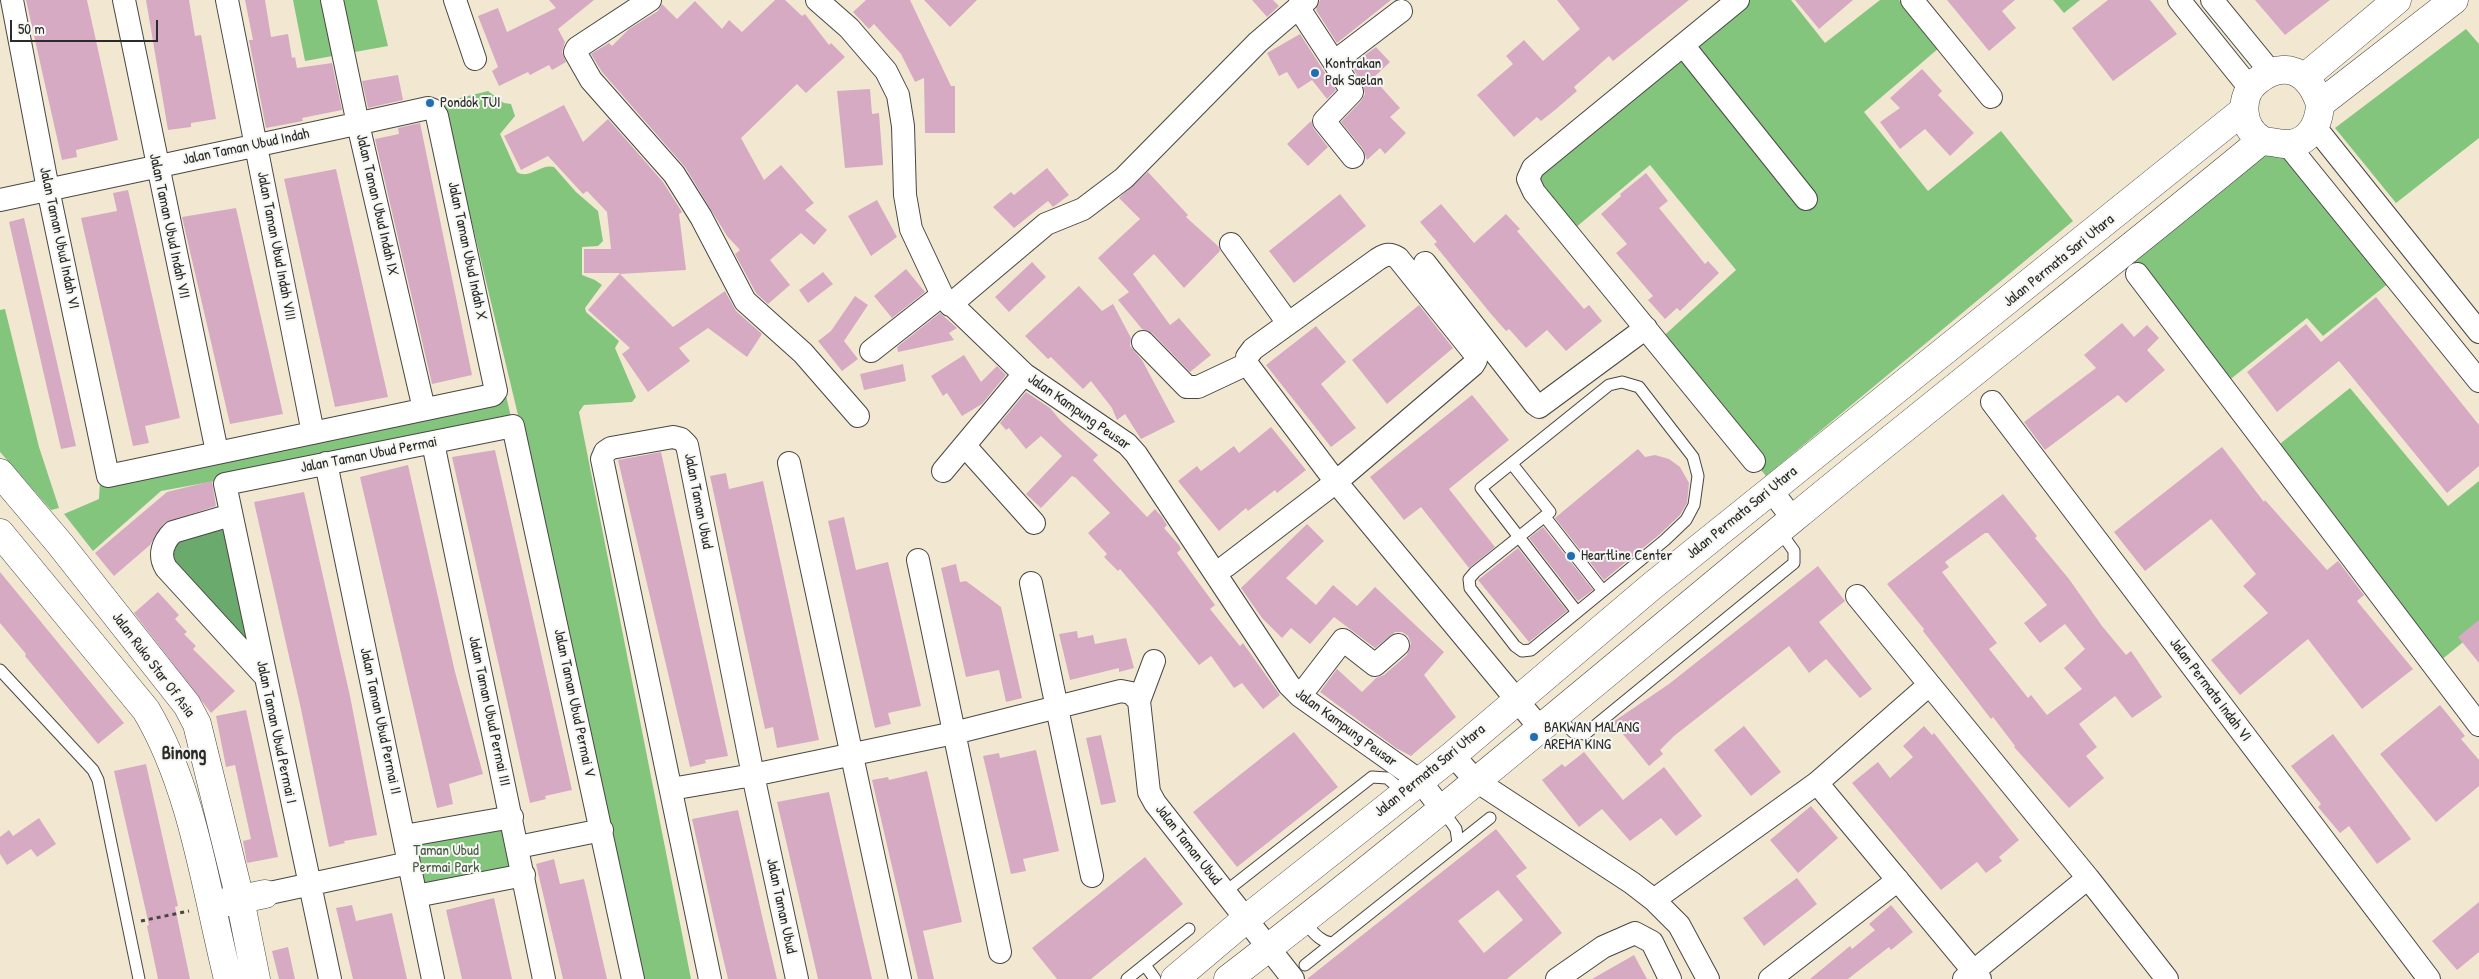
<!DOCTYPE html>
<style>
body{margin:0}
#map{position:relative;width:2479px;height:979px;overflow:hidden;background:#f2e8d2;font-family:"Patrick Hand",sans-serif}
canvas{display:block}
.scale{position:absolute;left:10px;top:20px;width:148px;height:22px;box-sizing:border-box;border:2px solid #2b2b2b;border-top:0;padding-left:6px;font-size:15px;line-height:18px;white-space:nowrap;color:#2b2b2b;-webkit-text-stroke:4px #f6f6f2;paint-order:stroke}
</style>
<div id="map">
<canvas width="2479" height="979"></canvas>
<div class="scale">50 m</div>
</div>
<script>
const c = document.querySelector('canvas').getContext('2d');
c.lineJoin = 'round';
function paint(path, color) { c.fillStyle = color; c.fill(path, 'evenodd'); }
function stroke(path, color, width, dash) { c.strokeStyle = color; c.lineWidth = width; c.lineCap = dash ? 'butt' : 'round'; c.setLineDash(dash || []); c.stroke(path); }
function label(font, color, halo, rows, align = 'center') {
  c.font = font + ' "Patrick Hand",sans-serif'; c.lineWidth = 4; c.setLineDash([]); c.textBaseline = 'middle'; c.strokeStyle = halo; c.fillStyle = color; for (const [text, x, y, turn = 0] of rows) {
    c.save(); c.translate(x, y); c.rotate((+turn || 0) * Math.PI / 180); c.textAlign = isNaN(turn) ? turn : align; if (halo) c.strokeText(text, 0, 0); c.fillText(text, 0, 0); c.restore();
  }
}
paint(new Path2D(`
 M293,0H377L388,46L305,61Z
 M1738,0H1791L1825,43L1880,0H1899L1939,48L1864,112L1928,191L2001,131L2073,221L1766,476L1657,342L1736,270L1650,165L1568,234L1533,168Z
 M2053,0H2080L2064,13Z
 M2466,29L2479,44V138L2396,203L2335,128Z
 M488,91L504,103L511,104L515,116L500,134L517,172C529,180 541,163 554,167L576,192L598,211L603,241L598,246L582,247V275L595,280L602,285L585,308L586,312L619,341L615,348L636,397L632,402L584,405L579,412L691,979H640L518,415L444,106L448,101Z
 M2262,140L2288,145L2395,278L2323,336L2307,318L2222,386L2123,255Z
 M5,309L39,447L59,508L51,510L0,452V310Z
 M2350,388L2448,506L2479,481V629L2434,666L2271,451Z
 M505,391L513,426L161,491L93,551L64,514L99,499L100,481Z
 M512,817L524,875L416,896L404,836Z`), '#83c57d');
paint(new Path2D(`
 M231,515L263,674L163,549Z`), '#6aaa6c');
paint(new Path2D(`
 M26,0H87L118,140L76,150L77,157L62,160Z
 M146,0H189L195,36L201,35L216,119L191,123V127L168,130Z
 M245,0H265L271,37L288,34L292,58L295,57L297,68L332,63L342,110L302,118L303,121L266,128L249,40H253Z
 M549,0H594L558,29L565,42L562,52L566,62L552,70L549,65L530,75L528,72L499,86L492,71L498,67L478,16L498,8L507,32L556,8Z
 M775,0H785L802,16L805,14L829,45L831,43L845,57L806,93L797,84L741,138L764,180L781,165L814,203L805,210L827,230L814,245L801,233L770,260L790,285L768,304L756,293L735,254L740,250L727,236L685,167L602,72L591,54L609,43L612,46L629,29L658,11L662,4L677,19L695,1L722,29L729,20L742,32Z
 M866,0H910L951,86H955V133H925L924,78L915,82L901,54L874,24L869,29L853,12Z
 M924,0H977L950,27Z
 M1252,0H1273L1279,6L1267,17Z
 M1320,0H1391L1337,43L1316,10Z
 M1557,0H1689L1613,61L1609,56L1574,87L1577,91L1555,110L1541,121L1537,117L1514,137L1477,95L1513,64L1506,56L1524,40L1543,61L1580,29Z
 M1795,0H1853L1819,29Z
 M1947,0H2015L2002,11L2016,28L1989,51Z
 M2108,0H2150L2177,34L2113,81L2072,28Z
 M2255,0H2330L2285,35Z
 M1300,34L1336,90L1327,99L1312,80L1298,89L1287,72L1279,76L1267,53Z
 M1376,47L1390,62L1373,78L1400,108L1390,117L1406,133L1385,154L1380,148L1367,160L1363,149L1341,122L1361,101L1365,94L1363,85L1351,65Z
 M1922,69L1942,91L1938,95L1974,133L1950,156L1925,129L1900,149L1880,122L1900,108L1890,98Z
 M398,75L403,100L368,108L362,81Z
 M870,89L872,114L879,113L883,165L845,168L837,91Z
 M564,105L583,142L608,119L663,182L682,212L679,214L686,270L620,274L673,327L725,291L736,311L762,334L747,357L708,328L679,348L690,361L648,392L622,354L630,348L588,310L620,273H584V249H611L607,212L587,191L583,194L548,156L521,170L504,136Z
 M1311,121L1314,129L1328,147L1308,166L1287,144Z
 M420,123L472,375L432,384L375,139L399,134L398,128Z
 M1047,168L1069,195L1053,207L1048,201L1014,228L993,207L1011,192L1014,195Z
 M336,169L388,397L335,407L284,179Z
 M1148,172L1188,215L1186,217L1219,247L1220,251L1184,288L1154,254L1133,274L1170,325L1179,318L1211,355L1190,372L1152,333L1142,329L1118,300L1129,292L1098,258L1140,219L1119,198Z
 M1646,173L1668,201L1659,208L1705,264L1708,261L1719,273L1680,311L1677,308L1665,319L1648,300L1653,296L1616,253L1627,244L1601,214L1621,196L1620,194Z
 M128,190L180,418L145,426L149,443L133,446L81,218L117,211L113,193Z
 M1340,194L1366,226L1294,283L1269,251Z
 M877,200L897,237L871,256L848,216Z
 M1441,204L1474,243L1506,214L1520,229L1517,231L1584,309L1589,305L1602,321L1566,351L1547,330L1526,348L1509,329L1506,331L1491,314L1434,244L1437,242L1420,222Z
 M236,208L283,414L230,424L182,217Z
 M24,218L76,446L61,449L9,222Z
 M1032,262L1046,277L1009,312L995,297Z
 M906,269L925,292L892,318L874,296Z
 M823,272L833,284L808,303L799,290Z
 M1079,286L1102,311L1113,304L1131,338L1130,346L1142,360L1175,422L1141,439L1125,414L1117,420L1112,408L1091,381L1083,389L1051,357L1048,359L1025,336Z
 M855,296L868,305L844,341L858,359L842,371L818,341L831,331Z
 M2376,297L2479,425V466L2447,493L2339,361L2277,412L2247,372L2306,324L2321,342Z
 M1419,305L1453,348L1387,404L1352,360Z
 M940,313L957,328L949,333L954,340L898,352L897,347Z
 M2122,323L2134,337L2147,325L2159,338L2147,350L2165,370L2126,403L2118,395L2045,450L2024,422L2096,368L2084,355Z
 M1316,326L1346,362L1321,384L1356,428L1331,447L1266,365Z
 M964,355L981,382L997,366L1006,375L982,404L962,416L947,393L943,396L931,376Z
 M903,364L906,381L864,390L860,374Z
 M1026,392L1050,408L1061,421L1098,455L1093,460L1147,517L1155,509L1162,517L1167,525L1164,528L1179,545L1181,549L1177,553L1215,605L1210,609L1240,646L1243,643L1280,695L1263,709L1242,683L1234,688L1211,656L1199,665L1154,609L1120,569L1118,571L1104,557L1107,554L1088,533L1110,513L1076,478L1072,476L1041,508L1026,494L1062,456L1041,436L1026,449L1009,428L1006,430L1000,423Z
 M1472,395L1509,440L1449,489L1495,547L1469,568L1421,507L1404,520L1370,477Z
 M1271,427L1306,470L1277,493L1275,490L1248,511L1246,508L1219,531L1178,481L1197,466L1201,471L1234,446L1239,453Z
 M2222,447L2264,502L2265,500L2327,570L2338,561L2364,595L2357,601L2413,669L2362,709L2308,639L2240,695L2211,660L2268,613L2243,586L2256,574L2211,519L2145,571L2114,532Z
 M1638,449L1645,457L1655,455L1669,459L1680,467L1689,483L1687,503L1680,515L1660,534L1604,580L1555,518Z
 M495,450L572,790L545,796L546,799L530,803L452,457Z
 M661,452L728,756L705,760L706,763L690,767L618,460Z
 M408,465L455,672L483,774L449,784L453,804L437,808L360,477Z
 M726,473L729,489L763,481L819,740L777,748L773,727L765,729L710,476Z
 M212,481L216,506L164,523L150,545L114,576L95,553L167,492Z
 M304,492L350,696L377,835L344,841L345,843L329,847L301,709L254,502Z
 M2003,494L2037,536L2035,538L2069,579L2102,626L2126,655L2131,651L2162,697L2132,718L2115,696L2079,724L2097,747L2086,756L2104,778L2069,808L2014,747L2015,746L1993,717L1991,719L1923,631L1924,629L1887,584ZM1985,533H1988L2047,605L2024,623L2040,643L2065,624L2085,649L2064,668L2082,689L2047,715L2031,695L2028,698L1989,649L1997,643L1942,572L1949,567L1945,562Z
 M844,517L856,570L888,562L921,706L888,713L891,724L875,728L828,521Z
 M1307,524L1324,541L1286,578L1316,605L1333,585L1357,606L1375,587L1444,652L1424,675L1456,717L1411,756L1396,748L1320,692L1337,669L1362,692L1376,678L1384,675L1407,655L1411,643L1408,636L1402,632H1395L1375,648L1334,617L1310,644L1291,628L1282,638L1262,618L1241,588Z
 M1543,527L1593,590L1578,601L1529,538Z
 M1518,548L1567,611L1529,642L1478,580Z
 M956,564L960,582L966,581L1001,607L1022,698L1006,702L999,670L966,677L941,568Z
 M1818,566L1845,601L1819,622L1872,689L1860,698L1826,659L1809,673L1789,646L1674,736L1660,750L1663,754L1649,766L1613,722L1669,684Z
 M0,572L124,723L98,744L25,656L26,654L0,623Z
 M158,592L179,615L175,619L187,632L184,634L196,646L193,649L235,691L211,713L134,613Z
 M2479,620V663L2458,637Z
 M1077,631L1078,638L1093,635L1095,644L1126,638L1134,668L1119,672V668L1070,680L1059,634Z
 M2440,705L2465,736L2461,739L2479,760V786L2436,822L2380,754Z
 M246,710L278,857L247,863L243,841L251,839L235,765L226,767L216,716Z
 M1744,726L1781,772L1751,796L1714,750Z
 M1924,726L1932,735L1934,733L2019,840L1999,857L2002,861L1986,873L1977,862L1941,890L1852,783L1878,762L1890,778L1913,757L1903,746Z
 M1294,732L1338,787L1237,867L1193,812Z
 M2333,734L2411,839L2377,864L2349,826L2340,833L2318,807L2321,804L2291,766Z
 M1101,735L1116,802L1101,805L1086,738Z
 M1036,750L1059,851L1023,859L1026,871L1011,874L983,756L999,753L1000,758Z
 M1584,752L1623,800L1664,767L1702,816L1676,836L1661,818L1630,841L1602,809L1579,827L1542,780L1562,764L1565,767Z
 M146,764L178,906L175,907L190,979H158L147,926L149,925L114,771Z
 M927,771L962,922L923,931L934,979H918L872,780L888,777L889,780Z
 M829,792L848,876L872,979H818L812,953L777,802Z
 M1811,806L1838,838L1798,873L1770,840Z
 M738,810L765,929L777,979H728L716,928L692,819Z
 M39,818L56,844L37,857L31,849L7,865L0,854V837L9,830L13,836Z
 M1496,829L1527,868L1516,876L1562,933L1507,979H1307ZM1498,890L1523,920L1484,953L1458,921Z
 M1145,857L1183,904L1091,979H1057L1032,948Z
 M554,859L560,884L584,879L607,979H563L536,864Z
 M1797,878L1817,904L1764,946L1743,918Z
 M494,898L512,979H462L446,910Z
 M2479,902V952L2457,970L2432,941Z
 M352,905L356,921L392,913L407,979H353L336,908Z
 M1891,905L1913,932L1891,950L1889,947L1848,979H1810L1850,946L1852,949L1875,930L1869,924Z
 M288,947L295,979H279L272,951Z
 M1634,955L1647,979H1592Z`), '#d7aac4');
const lane = new Path2D(`
 M1512,464L1550,512L1475,572L1469,579L1470,588L1515,646L1522,651L1531,650L1665,540L1686,520L1694,505L1698,476L1693,457L1639,387L1622,382L1609,385L1481,488L1577,612
 M1545,517L1603,591
 M0,670L93,770L98,780L139,979
 M1556,715L1573,732L1585,734L1794,563V551L1779,530
 M1441,808L1456,829L1458,843
 M1225,892L1372,777L1387,778L1405,793
 M1302,920C1311,929 1319,942 1332,943
 M1145,965L1155,979
 M1305,965L1490,818
 M1127,979L1189,929`);
const street = new Path2D(`
 M124,0L217,452
 M227,0L313,433
 M332,0L358,124L424,409
 M455,0L475,59
 M650,0L577,48L575,52L591,80L674,174L701,217L745,301L803,353L858,416
 M817,0L849,28L886,71L898,95L903,126L905,195L911,229L942,295L1024,374L1127,444L1136,454L1289,685L1300,696L1420,781L1441,808
 M1738,0L1533,168L1528,179L1534,192L1754,461
 M1912,0L1991,97
 M2179,0L2249,87
 M2212,0L2270,71
 M1298,7L1334,62
 M1683,45L1806,199
 M2315,127L2479,332
 M2288,145L2479,381
 M1353,157L1324,121L1352,92L1334,62L1401,11
 M0,200C143,169 286,140 428,108L433,110L437,116L496,391L493,395L108,476L48,189L12,0
 M1231,244L1288,323
 M1425,263L1535,404L1539,407L1646,328
 M2137,274L2479,725
 M950,305L1046,224L1083,209L1124,178L1258,42L1307,0
 M1143,342L1187,387H1198L1247,364
 M871,351L942,295
 M1992,402L2429,979
 M433,443L544,979
 M965,446L1034,523
 M326,463L433,979
 M789,463L900,979
 M943,471L1024,374
 M1771,490L1793,519
 M231,515L173,532C163,542 158,555 166,568L263,674
 M918,560L1000,952
 M1226,566L1336,482L1473,365L1476,360L1475,354L1398,258C1390,253 1386,254 1378,259L1253,349L1247,357V364L1336,482L1540,728
 M1031,583L1092,876
 M1857,596L2088,878L2167,979
 M1300,696L1343,640L1375,665L1398,645
 M1139,701L1154,661
 M1453,755L1475,780L1632,883L1654,900L1679,925L1708,979
 M1817,783L1980,979
 M671,789L753,775L954,733L1121,691L1131,693L1139,701L1149,792L1155,803L1293,979
 M404,836L512,817
 M518,847L602,830
 M265,894L409,863
 M1662,894L1817,783L1929,685
 M416,896L524,875
 M330,979L225,484L513,426L633,979
 M710,979L602,459L605,452L611,448L673,437L681,439L687,445L753,775L797,979
 M1557,979L1603,947L1635,933L1652,942L1670,979
 M1770,979L1898,880
 M1964,979L2088,878`);
const secondary = new Path2D(`
 M2305,77L2397,0
 M2320,104C2309,71 2285,59 2257,81C2239,95 2240,128 2262,140C2266,142 2272,142 2277,143C2304,149 2319,129 2320,104L2454,0
 M0,473L60,544L187,705L197,724L240,899L256,979
 M0,533L146,710C193,789 206,891 228,979
 M222,903L265,894
 M1175,979L1246,919L1453,755L1652,586L2244,110
 M1228,979C1421,831 1606,673 1794,518C1948,391 2107,268 2262,140`);
stroke(lane, '#494744', 13);
stroke(street, '#494744', 24);
stroke(secondary, '#494744', 29);
stroke(new Path2D(`
 M141,921L189,911`), '#494744', 3, [4, 4]);
stroke(lane, '#fff', 11);
stroke(street, '#fff', 22);
stroke(secondary, '#fff', 28);
for (const [x, y, r, color] of [
 [1315,73,5,"#1f6fb2"],
 [430,103,5,"#1f6fb2"],
 [1571,556,5,"#1f6fb2"],
 [1534,737,5,"#1f6fb2"]
]) { const dot = new Path2D(); dot.arc(x, y, r, 0, 2 * Math.PI); c.fillStyle = color; c.fill(dot); stroke(dot, '#f6f6f2', 2); }
label('15px', '#2b2b2b', '#f6f6f2', [
 ["Kontrakan",1325,64],
 ["Pak Saelan",1325,81],
 ["Pondok TUI",440,103],
 ["Heartline Center",1581,556],
 ["BAKWAN MALANG",1544,728],
 ["AREMA KING",1544,745]
], 'left');
label('15px', '#2b2b2b', '#f6f6f2', [
 ["Jalan Taman Ubud Indah",246,147,-12],
 ["Jalan Taman Ubud Indah IX",377,205,77],
 ["Jalan Taman Ubud Indah VII",169,226,78],
 ["Jalan Taman Ubud Indah VI",59,238,78],
 ["Jalan Taman Ubud Indah VIII",276,246,79],
 ["Jalan Taman Ubud Indah X",467,251,78],
 ["Jalan Permata Sari Utara",2059,261,-39],
 ["Jalan Kampung Peusar",1079,412,35],
 ["Jalan Taman Ubud Permai",369,455,-11],
 ["Jalan Taman Ubud",698,501,79],
 ["Jalan Permata Sari Utara",1742,513,-39],
 ["Jalan Ruko Star Of Asia",153,665,53],
 ["Jalan Permata Indah VI",2210,690,53],
 ["Jalan Taman Ubud Permai V",574,703,78],
 ["Jalan Taman Ubud Permai III",489,711,78],
 ["Jalan Taman Ubud Permai II",380,721,78],
 ["Jalan Kampung Peusar",1346,728,36],
 ["Jalan Taman Ubud Permai I",276,732,78],
 ["Jalan Permata Sari Utara",1430,771,-39],
 ["Jalan Taman Ubud",1188,845,52],
 ["Jalan Taman Ubud",781,906,78]
]);
label('15px', '#455944', '#f6f6f2', [
 ["Taman Ubud",446,851],
 ["Permai Park",446,868]
]);
label('bold 18px', '#2b2b2b', '#f6f6f2', [
 ["Binong",184,754]
]);
</script>
